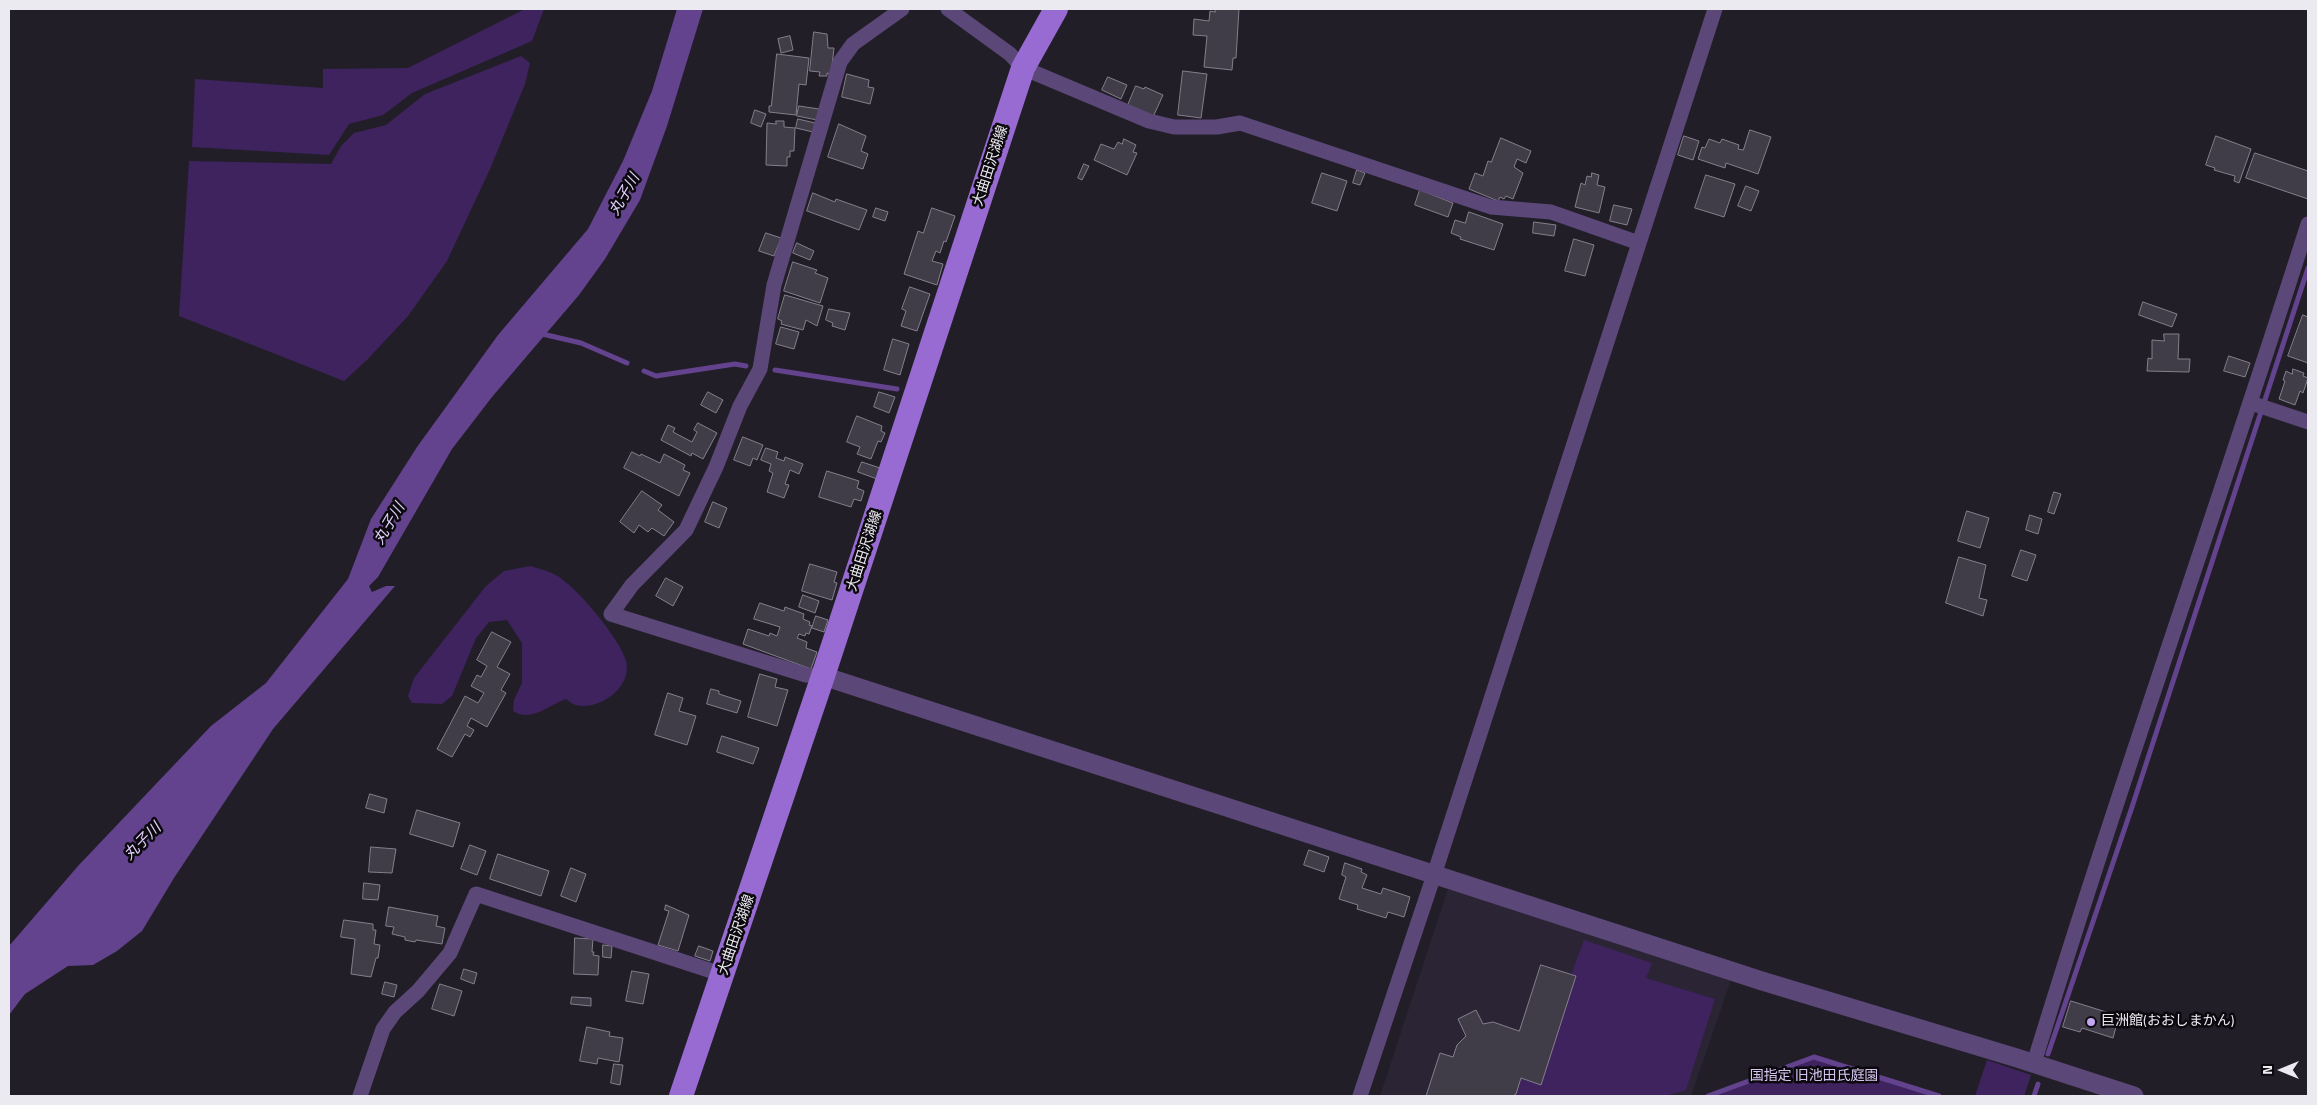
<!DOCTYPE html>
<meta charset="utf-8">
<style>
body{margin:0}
#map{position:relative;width:2317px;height:1105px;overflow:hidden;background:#221e28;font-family:"Titillium Web",sans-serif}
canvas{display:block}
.frame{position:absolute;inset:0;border:10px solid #eceaf1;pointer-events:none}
.north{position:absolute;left:2257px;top:1045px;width:50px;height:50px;-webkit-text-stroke:4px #0b090d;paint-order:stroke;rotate:270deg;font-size:14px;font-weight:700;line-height:20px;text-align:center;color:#eceaf1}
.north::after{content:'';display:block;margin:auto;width:18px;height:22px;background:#eceaf1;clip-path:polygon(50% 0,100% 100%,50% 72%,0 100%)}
</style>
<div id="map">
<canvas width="2317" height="1105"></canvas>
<div class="frame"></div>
<div class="north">N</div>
</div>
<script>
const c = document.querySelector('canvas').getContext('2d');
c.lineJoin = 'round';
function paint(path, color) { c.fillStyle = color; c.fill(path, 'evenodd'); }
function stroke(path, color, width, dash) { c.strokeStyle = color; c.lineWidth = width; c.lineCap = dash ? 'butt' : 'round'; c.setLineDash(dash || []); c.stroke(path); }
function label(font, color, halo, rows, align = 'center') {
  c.font = font + ' "Titillium Web","Noto Sans JP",sans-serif'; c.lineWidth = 5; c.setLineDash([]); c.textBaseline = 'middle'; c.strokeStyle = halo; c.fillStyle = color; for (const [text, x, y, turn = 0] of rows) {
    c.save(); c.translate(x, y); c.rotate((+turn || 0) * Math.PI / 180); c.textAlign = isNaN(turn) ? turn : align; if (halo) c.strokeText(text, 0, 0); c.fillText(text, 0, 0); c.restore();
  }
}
paint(new Path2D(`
 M1448,889L1732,977L1691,1096H1380Z`), '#2a2434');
paint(new Path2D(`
 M525,9H544L532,41L412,93L383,115L349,124L329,155L192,147L195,79L323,88V69L408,68Z
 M521,56L530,63L525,84L490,169L447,261L408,316L367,360L344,381L179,316L189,161L331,164L341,146L354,133L386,125L425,94Z
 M530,566C539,569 551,571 559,577C578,589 620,639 626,661C633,687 599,711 576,705C572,704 569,701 566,699C549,705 530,723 513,711L514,700L522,683V643L507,620L489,622L476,638L452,696L442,704L412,703L408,696L414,678L486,586L504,571Z
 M1584,940L1652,963L1646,978L1715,999L1686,1090L1665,1096H1513L1516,1094L1521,1078L1540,1085L1571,975Z
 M1814,1057L1939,1096H1708Z
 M1987,1060L2031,1075L2024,1096H1975Z`), '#3e235f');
paint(new Path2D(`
 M677,9H703L667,126L640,200L605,259L579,295L492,397L452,449L378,577L369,586L372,592L386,586H395L273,729L174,878L142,931L117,951L93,965L68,966L25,994L9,1015V946L78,866L211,726L266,683L348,579L371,519L417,447L498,335L588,229L623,161L652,91Z`), '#63428e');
stroke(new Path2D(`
 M538,333L581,343L627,363
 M775,370L897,389
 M644,371L656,376L735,364L746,366
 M2048,1054L2132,807L2308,268
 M1708,1096L1814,1057L1939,1096
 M2034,1096L2038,1084`), '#63428e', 5);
const building = new Path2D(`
 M1215,9H1239L1236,58H1233L1232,70L1204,67L1207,36L1193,35L1194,19L1209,21L1210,11L1215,12Z
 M814,32L827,34L828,48H834L831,74L827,73V76H819L820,72L810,71Z
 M790,36L793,50L781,53L778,39Z
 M777,54L809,58L806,85L799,84L796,115L769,112V106H771Z
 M1183,71L1207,74L1201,118L1178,115Z
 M847,74L869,80L868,87L874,88L870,104L842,97Z
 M1108,77L1127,85L1121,99L1102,90Z
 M1136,86L1144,89L1145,87L1163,95L1153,117L1128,105Z
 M799,106L819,109L817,120L797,116Z
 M755,110L766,114L761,127L751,123Z
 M798,119L815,123L813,132L796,128Z
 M776,121H784V127L795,128L794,151H790V157H787V166L766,165L767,123L776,124Z
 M839,124L866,136L861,151L868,154L863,169L828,157Z
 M1750,130L1771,137L1758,174L1726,163L1725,168L1698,159L1702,147L1705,148L1709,139L1720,143L1722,139L1739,145L1738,149L1743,150Z
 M1684,136L1699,141L1693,160L1678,155Z
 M2216,136L2251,149L2239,183L2234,181L2235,176L2214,170L2215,168L2206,165Z
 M1501,138L1531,151L1526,163L1517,159L1514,167L1523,173L1513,199L1506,196L1504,199L1500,197L1498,201L1469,189L1475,173L1483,176L1488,161L1491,162Z
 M1124,139L1136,145L1133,152L1137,153L1127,175L1094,160L1101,144L1114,149L1118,142L1122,144Z
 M2255,153L2308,171V199L2246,178Z
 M1084,164L1089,166L1082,180L1078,178Z
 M1357,170L1365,173L1360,185L1353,183Z
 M1322,173L1347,181L1337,211L1312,203Z
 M1592,173L1599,175L1597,185L1605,187L1599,213L1575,207L1581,183L1585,185L1587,176L1591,177Z
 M1706,175L1735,184L1724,217L1695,208Z
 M1746,186L1759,191L1751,211L1738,206Z
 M1420,190L1453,203L1448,217L1415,205Z
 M813,193L835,202L836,199L867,210L859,230L807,211Z
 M1614,205L1632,209L1627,225L1610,221Z
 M876,208L888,212L885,221L873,217Z
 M932,208L955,216L946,242L944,241L940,253L936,251L932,261L943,264L937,285L904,274L918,231L923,233Z
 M1469,212L1503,224L1494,250L1460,239L1461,237L1451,233L1455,220L1465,223Z
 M1534,222L1556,225L1554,236L1533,233Z
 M766,233L781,238L774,256L759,251Z
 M1574,239L1594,245L1585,276L1565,271Z
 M797,243L814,251L810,260L793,253Z
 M793,262L817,270L815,273L828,278L820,303L784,291Z
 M910,287L930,294L917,331L901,326L906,311L902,309Z
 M785,295L823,306L817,326L806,320L803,330L781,324L782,321L778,319Z
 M2143,302L2177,314L2172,327L2139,315Z
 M829,309L850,313L845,330L832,326L833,323L826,320Z
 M2303,315L2308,317V363L2288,356Z
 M781,327L799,332L794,349L776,344Z
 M2164,334H2179L2178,359H2190L2189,372L2147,371L2148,358L2152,359V340L2164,341Z
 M893,339L909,344L900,375L884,370Z
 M2229,356L2250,363L2245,377L2224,371Z
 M2293,369L2304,373L2303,376L2308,378L2303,393L2300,391L2295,405L2279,399L2285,381L2283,380L2286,371L2292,374Z
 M708,392L723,400L716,413L701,405Z
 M879,392L895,397L889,413L874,407Z
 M857,416L882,426L881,431L885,433L881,442L878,441L871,459L857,454L860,447L847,442Z
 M698,423L717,433L703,459L692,453L691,456L661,440L668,425L675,428L673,432L692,442L697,432L694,430Z
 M743,437L763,445L757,460L753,458L750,466L734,460Z
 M766,448L778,452L776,458L784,461L785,457L803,464L799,474L790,470L785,484L789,485L784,498L767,492L773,473L769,471L771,464L761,460Z
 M632,452L640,456L641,454L660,463L664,454L685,465L683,470L690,473L679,496L624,468Z
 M862,462L880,468L877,479L858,472Z
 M827,471L859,481L857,488L864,491L861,501L854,499L851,507L819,497Z
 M642,491L662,505L658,510L674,522L664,536L652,528L648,532L639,525L634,533L620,522Z
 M2054,492L2061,494L2054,514L2048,512Z
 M713,502L727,508L719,528L705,522Z
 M1967,511L1989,518L1980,548L1958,541Z
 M2030,515L2042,519L2038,534L2026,530Z
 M2021,550L2036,555L2027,581L2012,576Z
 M1959,557L1986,565L1979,598L1987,600L1983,616L1946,603Z
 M810,564L837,572L834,582L837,583L832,600L802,591Z
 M666,578L683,587L673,606L656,596Z
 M803,595L819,601L815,613L799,607Z
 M760,603L784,611L785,607L804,614L803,619L810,622L809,625L812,626L809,634L806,633L805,636L799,634L797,638L807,642L806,648L817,652L811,669L743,644L748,629L769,636L770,633L777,636L780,627L754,619Z
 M816,616L828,620L824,632L812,628Z
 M492,632L511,642L497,667L510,674L501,690L506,693L487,727L471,718L467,726L474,730L470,737L465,734L452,757L437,749L465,696L478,703L484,693L471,686L477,675L481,677L487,666L477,660Z
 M760,674L777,679L775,687L788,690L777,726L748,717Z
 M711,689L719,691V694L741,701L737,713L707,704Z
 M668,693L683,698L679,711L696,716L687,745L655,735Z
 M722,736L759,748L753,764L717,752Z
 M370,794L387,799L384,813L366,808Z
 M417,810L460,823L453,847L410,834Z
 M470,845L486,851L477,875L461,869Z
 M371,847L396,849L392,873L369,872Z
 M1309,850L1329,857L1324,872L1304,865Z
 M498,854L549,871L541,896L490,879Z
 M1345,863L1362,869L1361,872L1367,875L1362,888L1381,894L1383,888L1410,897L1404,917L1388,912L1386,918L1357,909L1358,905L1339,899L1346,877L1342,875Z
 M571,868L586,874L576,902L561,896Z
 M364,883L380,885L378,900L363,899Z
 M666,905L689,915L678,951L658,945L669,911L665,910Z
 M389,907L438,916L436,926L445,928L442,944L416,940L415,942L405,940V937L392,934L394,927L386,926Z
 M344,920L373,924V930H376L374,944L380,945L378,958H376L371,977L351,974L355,939L341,937Z
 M575,938L593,939L592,952H594L593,955L599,956L598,975L574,974Z
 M603,945L612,946L611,958L603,957Z
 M699,946L713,951L710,961L695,956Z
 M1541,965L1576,976L1541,1085L1521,1078L1516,1094L1513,1096H1426L1440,1053L1453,1057L1457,1045L1466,1036L1458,1019L1476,1010L1483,1024L1493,1022L1519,1031Z
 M464,969L477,973L474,984L461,979Z
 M632,971L649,974L643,1004L626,1001Z
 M385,982L397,985L394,997L382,994Z
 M440,984L462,991L454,1016L432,1009Z
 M572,997L591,998V1006L571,1004Z
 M2071,1001L2119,1016L2113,1038L2082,1028L2080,1032L2063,1027Z
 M587,1027L610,1032L609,1036L623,1038L619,1062L598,1058L597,1064L580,1061Z
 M614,1064L623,1065L620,1085L611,1083Z`);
paint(building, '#413d48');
stroke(building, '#847f8c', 1);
stroke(new Path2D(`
 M948,9L1010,54L1023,68L1149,121L1174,127H1217L1240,123L1491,207L1551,212L1639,243
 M2251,403L2308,422
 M823,676L806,675L611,614L632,585L686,530L716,467L740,406L760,369L774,285L840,62L853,44L902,9
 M2034,1063C2120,782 2219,504 2308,224
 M360,1096L383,1029L395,1012L418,991L450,953L476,894L724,975
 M1360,1096L1434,875L1715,9`), '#5b4778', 15);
stroke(new Path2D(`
 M823,676L1762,981L2017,1058L2134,1096`), '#5b4778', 19);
stroke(new Path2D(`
 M681,1096L823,676L1023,68L1056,9`), '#976bd2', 24);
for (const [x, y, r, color] of [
 [2091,1022,5,"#c4a7f1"]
]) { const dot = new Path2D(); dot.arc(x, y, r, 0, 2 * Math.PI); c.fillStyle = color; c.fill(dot); stroke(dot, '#0b090d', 2); }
label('14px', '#eceaf1', '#0b090d', [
 ["大曲田沢湖線",991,166,-72],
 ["大曲田沢湖線",865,551,-72],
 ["大曲田沢湖線",737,935,-71]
]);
label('14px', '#eceaf1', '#0b090d', [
 ["巨洲館(おおしまかん)",2101,1022]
], 'left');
label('14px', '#d6c6f1', '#0b090d', [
 ["国指定 旧池田氏庭園",1814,1077]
]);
label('italic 15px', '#e1d1fc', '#0b090d', [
 ["丸子川",625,195,-60],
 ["丸子川",390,524,-59],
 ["丸子川",143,842,-45]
]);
</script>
